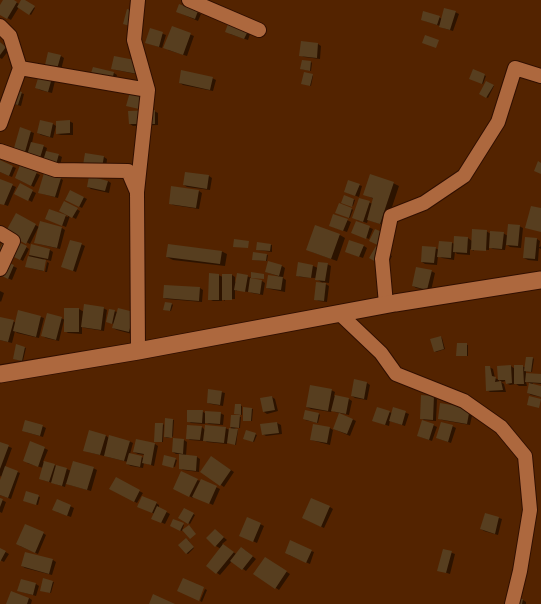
<!DOCTYPE html>
<style>
body{margin:0}
canvas{display:block;background:#532300}
</style>
<canvas width="541" height="604"></canvas>
<script>
const c = document.querySelector('canvas').getContext('2d');
c.lineJoin = 'round';
function paint(path, color) { c.fillStyle = color; c.fill(path, 'evenodd'); }
function stroke(path, color, width, dash) { c.strokeStyle = color; c.lineWidth = width; c.lineCap = dash ? 'butt' : 'round'; c.setLineDash(dash || []); c.stroke(path); }
paint(new Path2D(`
 M4,0H12L19,4L22,0H23L35,8L31,15L19,7L11,20L0,14V7Z
 M179,5L201,14L198,21L180,13Z
 M455,12L459,14L453,31L443,28L440,26L425,21L439,17L442,19Z
 M172,27L194,36L187,56L168,50Z
 M150,29L166,35L162,48L150,44Z
 M247,32L250,34L248,40L230,34Z
 M0,42L9,50L2,59L0,58Z
 M302,42L318,44L321,46L320,59L304,57L300,55Z
 M61,56L64,58L61,70L49,67Z
 M115,57L146,76L116,70L112,68Z
 M311,62L312,63L311,71L301,69Z
 M93,68L114,73L117,75L115,82Z
 M473,70L486,76L483,84L470,78Z
 M312,75L313,76L311,86L304,84Z
 M212,78L216,80L213,91L183,85L180,83Z
 M52,79L55,81L52,93L40,90L37,88Z
 M487,82L494,86L488,98L480,94Z
 M21,93L24,94L21,106L10,103Z
 M154,111L158,113V125L133,126L130,124Z
 M69,121L73,123V135H61L57,134Z
 M53,124L56,126L53,138L41,135L38,133Z
 M21,128L34,133L32,143L43,146L47,148L46,152L58,155L62,157L59,169L29,153L15,148Z
 M86,154L104,157L107,159L106,169Z
 M0,161L16,168L12,177L0,172Z
 M36,173L40,175L34,187L19,180Z
 M209,176L212,178L210,190L187,187L184,185Z
 M60,178L63,180L58,198L43,194L39,192Z
 M0,180L16,187L8,206L0,203Z
 M108,181L111,183L109,193L91,189L88,187Z
 M393,183L399,186L390,213L384,225L371,221L368,220L367,223L357,220L360,199L373,204L374,199L364,194Z
 M20,185L36,193L32,202L16,193Z
 M359,185L362,186L359,197L345,192Z
 M71,191L87,199L82,208L66,200Z
 M199,191L202,193L199,209L173,205L170,203Z
 M344,196L355,200L353,206L344,203Z
 M64,202L80,211L76,219L70,216L66,227L49,220V210L68,217V216L60,211Z
 M352,209L353,210L350,218L338,213Z
 M16,214L39,227L40,222L62,228L65,230L60,249L39,244L38,228L30,244L7,232Z
 M347,220L351,222L347,232L333,227Z
 M356,222L373,229L369,239L354,233Z
 M316,226L340,235L345,238L337,261L312,252L307,249Z
 M519,226L523,228L521,248L510,247L506,244L505,250L493,249L489,247V250L474,249V251L470,249V255L457,254L455,252L454,260L442,258L438,256L437,265L425,264L422,262L435,248L439,250L440,242L452,243L455,244L468,238L472,241L486,231L491,234L503,233L508,236Z
 M537,239L540,241L539,247H540L541,246V249L539,248L538,261L528,260L524,258Z
 M81,244L85,246L76,272L66,268Z
 M271,245H272V252L258,250Z
 M32,246L50,250L53,252L51,261L43,259L45,261L43,271L30,268L26,266Z
 M364,246L367,248L363,258L349,253Z
 M26,247L29,249L23,261L0,249Z
 M376,248L392,256L387,266Z
 M221,251L227,254L225,266L173,260L167,257Z
 M267,255H268L267,261L254,260Z
 M0,260L17,268L12,280L0,275Z
 M47,262L49,263L47,272H45Z
 M269,262L282,266L285,268L283,278L286,280L285,292L270,289L267,288L278,277V276L266,272Z
 M299,264L313,266L318,268L327,264L331,266L329,283L322,282L329,286L327,302L319,301L315,299L324,284L315,278L300,277L297,275Z
 M431,271L435,273L431,291L416,288L413,286Z
 M218,275L223,277L232,275L235,277V282L247,276L251,278L250,279L262,281L265,283L263,295L252,293L248,291V292L237,290V291L235,290V299H225V301L222,299V301H213L209,299Z
 M165,286L200,288L203,290L202,302L167,299L164,298Z
 M0,291L4,293L1,302L0,301Z
 M172,304L173,305L171,311L166,310Z
 M103,308L107,310L104,331L85,328L82,327V334L68,333L65,331L64,320L59,341L46,338L43,336L61,318L65,320L79,309L84,312Z
 M110,310L117,312L133,313L132,334L117,330L113,328L114,324L108,322Z
 M41,317L44,318L39,338L17,333L15,331L12,343L0,340V318L13,321L16,323Z
 M441,337L442,338L445,349L436,352L435,351Z
 M458,344L468,345V356L457,355Z
 M17,346L26,348L23,361L15,359Z
 M533,358L534,359L532,372L526,371V374L541,375V384L533,383L532,385L541,387V397L531,395L528,393L530,383L526,382L527,386H519L516,384L510,385L506,383V381L502,382L499,380L511,366L515,369L522,366L526,368Z
 M489,367L493,369L495,378L499,380V382H501L504,384L506,392H490L487,390Z
 M367,383L370,385L367,400L355,398L352,396Z
 M331,390L335,392L334,396L349,399L352,401L349,415L335,412L332,410L331,412L311,409L307,407Z
 M221,392L225,393L223,406L211,404L208,403Z
 M422,396L434,397L437,399L436,421L424,420L421,418Z
 M272,397L275,399L278,411L267,414L264,412Z
 M236,405L242,406V415L236,414Z
 M394,408L409,414L405,426L390,421L389,426L377,422L389,412L392,413Z
 M251,409H253L252,421H245Z
 M202,411L206,414L220,413L224,415L223,425L209,424L205,422V424L191,423L188,421Z
 M473,411L470,425L442,420L439,418Z
 M319,414L320,415L318,423L305,420Z
 M232,416L241,417L240,428H234L238,430L236,445L227,442V444L207,442L204,440L203,441L190,440L187,438L202,427L205,430L225,428L230,430L231,429Z
 M352,419L356,421L350,436L334,429Z
 M173,420H174L173,437L168,434L170,438H167L165,437Z
 M277,423L281,425L282,434L266,436L263,434L262,425Z
 M163,424L164,425L163,442H156Z
 M433,425L437,427L432,441L418,436Z
 M42,426L46,428L43,437L26,432L23,430Z
 M452,426L456,428L451,443L437,438Z
 M330,428L333,430L330,445L315,441L311,440Z
 M247,431L257,435L254,442L245,439Z
 M105,435L109,438L129,441L133,443L130,454L144,458L145,455L138,454L134,452L155,444L158,446L154,466L144,463L143,468L131,466L127,464L128,462L108,457L104,455V456L88,452Z
 M184,440L187,442L186,456L197,457L200,459L199,472L183,470L180,468V454H176L173,452Z
 M0,443L12,448L5,467L20,473L11,499L0,495V482L2,477L0,476Z
 M44,448L48,450L43,462L67,469L71,471L93,468L97,470L91,491L70,485L66,483L65,487L43,480V468L27,463Z
 M211,457L234,472L224,487L201,472Z
 M175,459L177,460L175,467L163,464Z
 M116,479L143,493L137,503L111,489Z
 M197,480L201,481V480L220,489L213,505L194,496L193,498L177,490Z
 M26,493L40,497L38,505L25,501Z
 M0,499L6,502L2,513L0,512Z
 M57,500L74,508L71,517L57,512Z
 M156,503L159,505V508L170,514L165,524L156,520L155,514L142,508Z
 M330,507L333,509L324,528L307,520Z
 M184,509L195,515L190,524L180,518Z
 M485,514L499,518L502,519L498,535L484,531L481,529Z
 M248,518L264,526L257,543L244,537Z
 M174,520L184,525L182,531L171,526Z
 M215,530L227,540L222,544L236,554L245,550L256,559L246,571L232,561L220,575L207,566L221,549L216,546Z
 M43,533L46,535L38,554L20,546Z
 M188,540L194,548L188,554L186,553Z
 M0,549L9,554L4,562L0,560Z
 M444,550L455,554L450,574L438,570Z
 M311,551L314,552L310,564L289,555Z
 M265,558L290,574L279,590L255,574Z
 M53,560L56,562L52,575L25,568L22,566Z
 M53,582H54L51,593L43,591Z
 M36,584L39,586L36,596L22,592L19,591Z
 M205,589L207,590L202,602L200,601Z
 M29,598L32,600L31,604H8Z
 M523,600L526,602V604H507Z`), '#0007');
paint(new Path2D(`
 M3,0H14L17,2L7,19L0,15V5Z
 M21,0H25L35,6L29,15L17,7Z
 M179,4L198,11L195,19L176,12Z
 M444,8L456,11L450,30L439,27Z
 M127,9L141,13L137,28L123,24Z
 M423,11L440,16L437,25L421,20Z
 M228,24L248,31L244,39L225,32Z
 M172,26L191,33L183,55L163,48Z
 M150,28L163,32L159,47L145,43Z
 M425,35L439,40L436,48L422,43Z
 M301,41L318,43L317,58L299,56Z
 M0,42L6,47L0,55Z
 M48,52L61,55L57,69L45,65Z
 M114,56L145,62L143,75L111,69Z
 M302,60L311,61L310,71L300,69Z
 M93,67L114,72L112,81L90,76Z
 M473,69L485,74L482,84L469,79Z
 M181,70L213,77L210,90L179,83Z
 M304,72L313,74L310,86L301,84Z
 M39,75L52,78L48,92L35,88Z
 M486,81L494,85L486,98L479,94Z
 M9,88L22,92L18,105L5,102Z
 M130,92L143,96L139,109L126,106Z
 M155,110V124H129L128,111Z
 M40,120L53,123L50,137L37,133Z
 M70,120V133L56,134V121Z
 M20,127L31,131L25,152L14,148Z
 M31,142L44,145L40,158L27,155Z
 M46,151L59,154L55,168L42,164Z
 M85,153L104,156L102,168L83,165Z
 M0,160L13,166L9,176L0,172Z
 M538,161L541,163V174L534,171Z
 M20,165L37,172L31,186L15,178Z
 M185,172L209,175L207,189L183,185Z
 M44,173L61,178L55,197L38,193Z
 M370,174L394,182L380,224L367,220L373,198L363,195Z
 M89,176L108,181L105,191L87,187Z
 M0,179L13,184L4,205L0,204Z
 M348,180L360,184L355,196L344,192Z
 M20,183L33,190L28,201L14,194Z
 M171,186L199,190L196,208L169,204Z
 M70,190L84,197L79,207L65,200Z
 M344,195L354,199L352,207L341,203Z
 M359,198L370,201L363,222L352,218Z
 M64,201L78,208L72,218L59,211Z
 M339,203L352,208L349,218L335,213Z
 M531,206L541,208V232L525,228Z
 M49,209L66,215L62,226L45,219Z
 M16,213L36,224L26,244L5,233Z
 M333,214L348,219L343,231L329,226Z
 M40,221L62,227L57,248L34,243Z
 M356,221L370,226L366,239L351,233Z
 M508,224L520,225L518,246L506,245Z
 M315,225L340,234L331,259L306,250Z
 M375,229L389,235L384,248L369,241Z
 M472,229L487,230L486,251L471,250Z
 M490,231L504,232L502,249L489,248Z
 M6,236L27,246L20,260L0,250V248Z
 M454,236L468,237L467,253L453,252Z
 M525,237L537,238L535,259L523,258Z
 M234,239L249,241L248,248L233,247Z
 M70,240L82,243L73,271L61,267Z
 M349,240L364,245L359,257L345,252Z
 M439,241L452,242L451,258L437,257Z
 M257,242L271,244L270,251L256,250Z
 M31,244L50,249L48,259L29,255Z
 M168,244L222,251L220,264L166,257Z
 M376,246L390,254L383,266L369,258Z
 M422,246L436,247L434,263L421,262Z
 M253,252L267,254L266,261L252,260Z
 M28,256L46,260L44,271L25,267Z
 M0,259L14,265L8,279L0,275Z
 M268,261L282,265L279,276L265,272Z
 M298,262L313,265L311,278L296,276Z
 M318,262L328,263L325,281L315,280Z
 M416,267L432,270L427,290L412,286Z
 M251,272L264,274V279L251,278Z
 M209,273L219,274V300H208Z
 M237,273L248,275L245,292L234,290Z
 M222,274H232V300H222Z
 M268,275L283,277L281,290L266,288Z
 M250,278L262,280L260,294L248,292Z
 M316,282L326,283L324,301L314,300Z
 M164,285L200,287L199,301L163,298Z
 M165,302L172,303L170,311L163,310Z
 M84,304L104,307L101,330L81,327Z
 M64,308H79V332H64Z
 M118,308L134,312L129,332L112,328Z
 M109,309L115,310L112,324L106,322Z
 M18,310L41,316L36,337L13,331Z
 M47,313L62,317L56,340L41,336Z
 M0,317L14,320L8,342L0,340Z
 M441,336L444,349L434,352L430,339Z
 M457,343H467V356H456Z
 M16,344L25,347L22,361L13,359Z
 M526,357H533L531,372L524,371Z
 M511,365L512,383L506,384L505,380H498L497,366Z
 M514,365H523L524,384H514Z
 M485,366H490L492,376L496,377L495,382L501,381L503,390L486,391Z
 M526,373L541,374V383L525,382Z
 M354,379L367,382L364,399L351,396Z
 M529,383L541,386V397L527,393Z
 M310,385L332,389L328,411L306,407Z
 M208,389L222,391L220,405L207,403Z
 M335,395L349,398L346,414L331,411Z
 M421,395L434,396L433,420L420,419Z
 M272,396L275,410L263,412L260,398Z
 M529,396L541,399L539,408L527,405Z
 M440,403L470,408L467,424L438,419Z
 M235,404H241V415L234,414Z
 M243,407L252,408L251,421H243Z
 M377,407L390,411L385,425L372,421Z
 M393,407L406,411L402,425L389,421Z
 M187,410H203L202,423L187,422Z
 M305,410L319,413L317,423L303,419Z
 M205,411L221,412L220,424L205,423Z
 M339,413L353,419L347,434L333,429Z
 M231,415H240L239,428L230,427Z
 M165,418L173,419L172,438L164,437Z
 M25,420L43,425L40,436L22,431Z
 M422,420L434,424L429,440L417,436Z
 M277,422L279,433L262,435L260,424Z
 M441,422L453,425L448,442L436,438Z
 M155,423H163L162,442H154Z
 M313,424L330,427L327,443L310,440Z
 M187,425L202,426L200,440L186,439Z
 M205,425L226,427L224,443L203,441Z
 M229,428L238,429L235,445L227,443Z
 M89,430L106,435L100,455L83,451Z
 M246,430L256,433L253,442L243,439Z
 M109,435L130,441L124,461L104,456Z
 M173,438L184,439L183,454L172,452Z
 M136,439L155,443L151,465L142,463L144,454L133,452Z
 M30,441L45,447L38,467L23,461Z
 M0,442L9,445L0,469Z
 M129,453L142,456L140,467L126,464Z
 M179,454L197,456L196,471L179,469Z
 M164,455L176,458L173,468L162,465Z
 M211,456L231,470L220,486L200,472Z
 M44,461L55,464L49,482L39,479Z
 M73,461L94,467L87,490L66,484Z
 M56,465L67,468L62,486L51,483Z
 M5,466L18,471L8,498L0,495V480Z
 M181,471L198,479L189,497L173,489Z
 M116,477L140,490L134,502L109,489Z
 M201,479L217,486L209,504L192,497Z
 M26,491L39,495L36,505L23,501Z
 M142,496L157,502L152,513L137,507Z
 M0,498L3,499L0,507Z
 M311,498L330,506L321,527L302,518Z
 M57,499L71,505L67,516L52,510Z
 M157,506L167,511L161,523L151,519Z
 M184,508L194,513L188,524L178,518Z
 M485,513L499,517L495,534L480,529Z
 M247,517L261,523L253,542L239,536Z
 M173,519L184,523L180,531L170,526Z
 M25,524L44,532L35,553L16,544Z
 M189,525L196,534L190,539L182,530Z
 M215,529L224,537L215,547L206,538Z
 M186,538L194,547L186,554L178,545Z
 M290,540L312,550L306,563L285,553Z
 M223,544L234,552L216,574L206,566Z
 M241,547L253,556L242,570L230,561Z
 M0,548L6,551L0,562Z
 M443,549L452,551L446,573L437,571Z
 M25,552L53,559L49,574L21,566Z
 M265,557L287,571L275,589L253,574Z
 M43,578L53,581L50,593L40,591Z
 M183,578L204,587L199,601L177,591Z
 M21,579L36,583L33,595L17,591Z
 M11,591L29,598L27,604H6Z
 M153,594L175,604H149Z
 M507,597L523,599L522,604H506Z`), '#573e1f');
const minor = new Path2D(`
 M189,0L259,30
 M0,26L10,36L20,68
 M0,124L20,68L148,90
 M0,151L56,170L128,171L137,192
 M0,233L13,241L0,269
 M386,304L382,259L391,216L424,203L464,176L498,122L515,68L541,76
 M339,313L381,353L396,374L464,401L501,427L525,456L530,510L520,571L512,604
 M138,351L137,192L148,90L134,40L138,0`);
const tertiary = new Path2D(`
 M0,374L138,351L395,303L541,280`);
stroke(minor, '#300f00', 16);
stroke(tertiary, '#300f00', 19);
stroke(minor, '#ad683e', 14);
stroke(tertiary, '#ad683e', 17);
</script>
